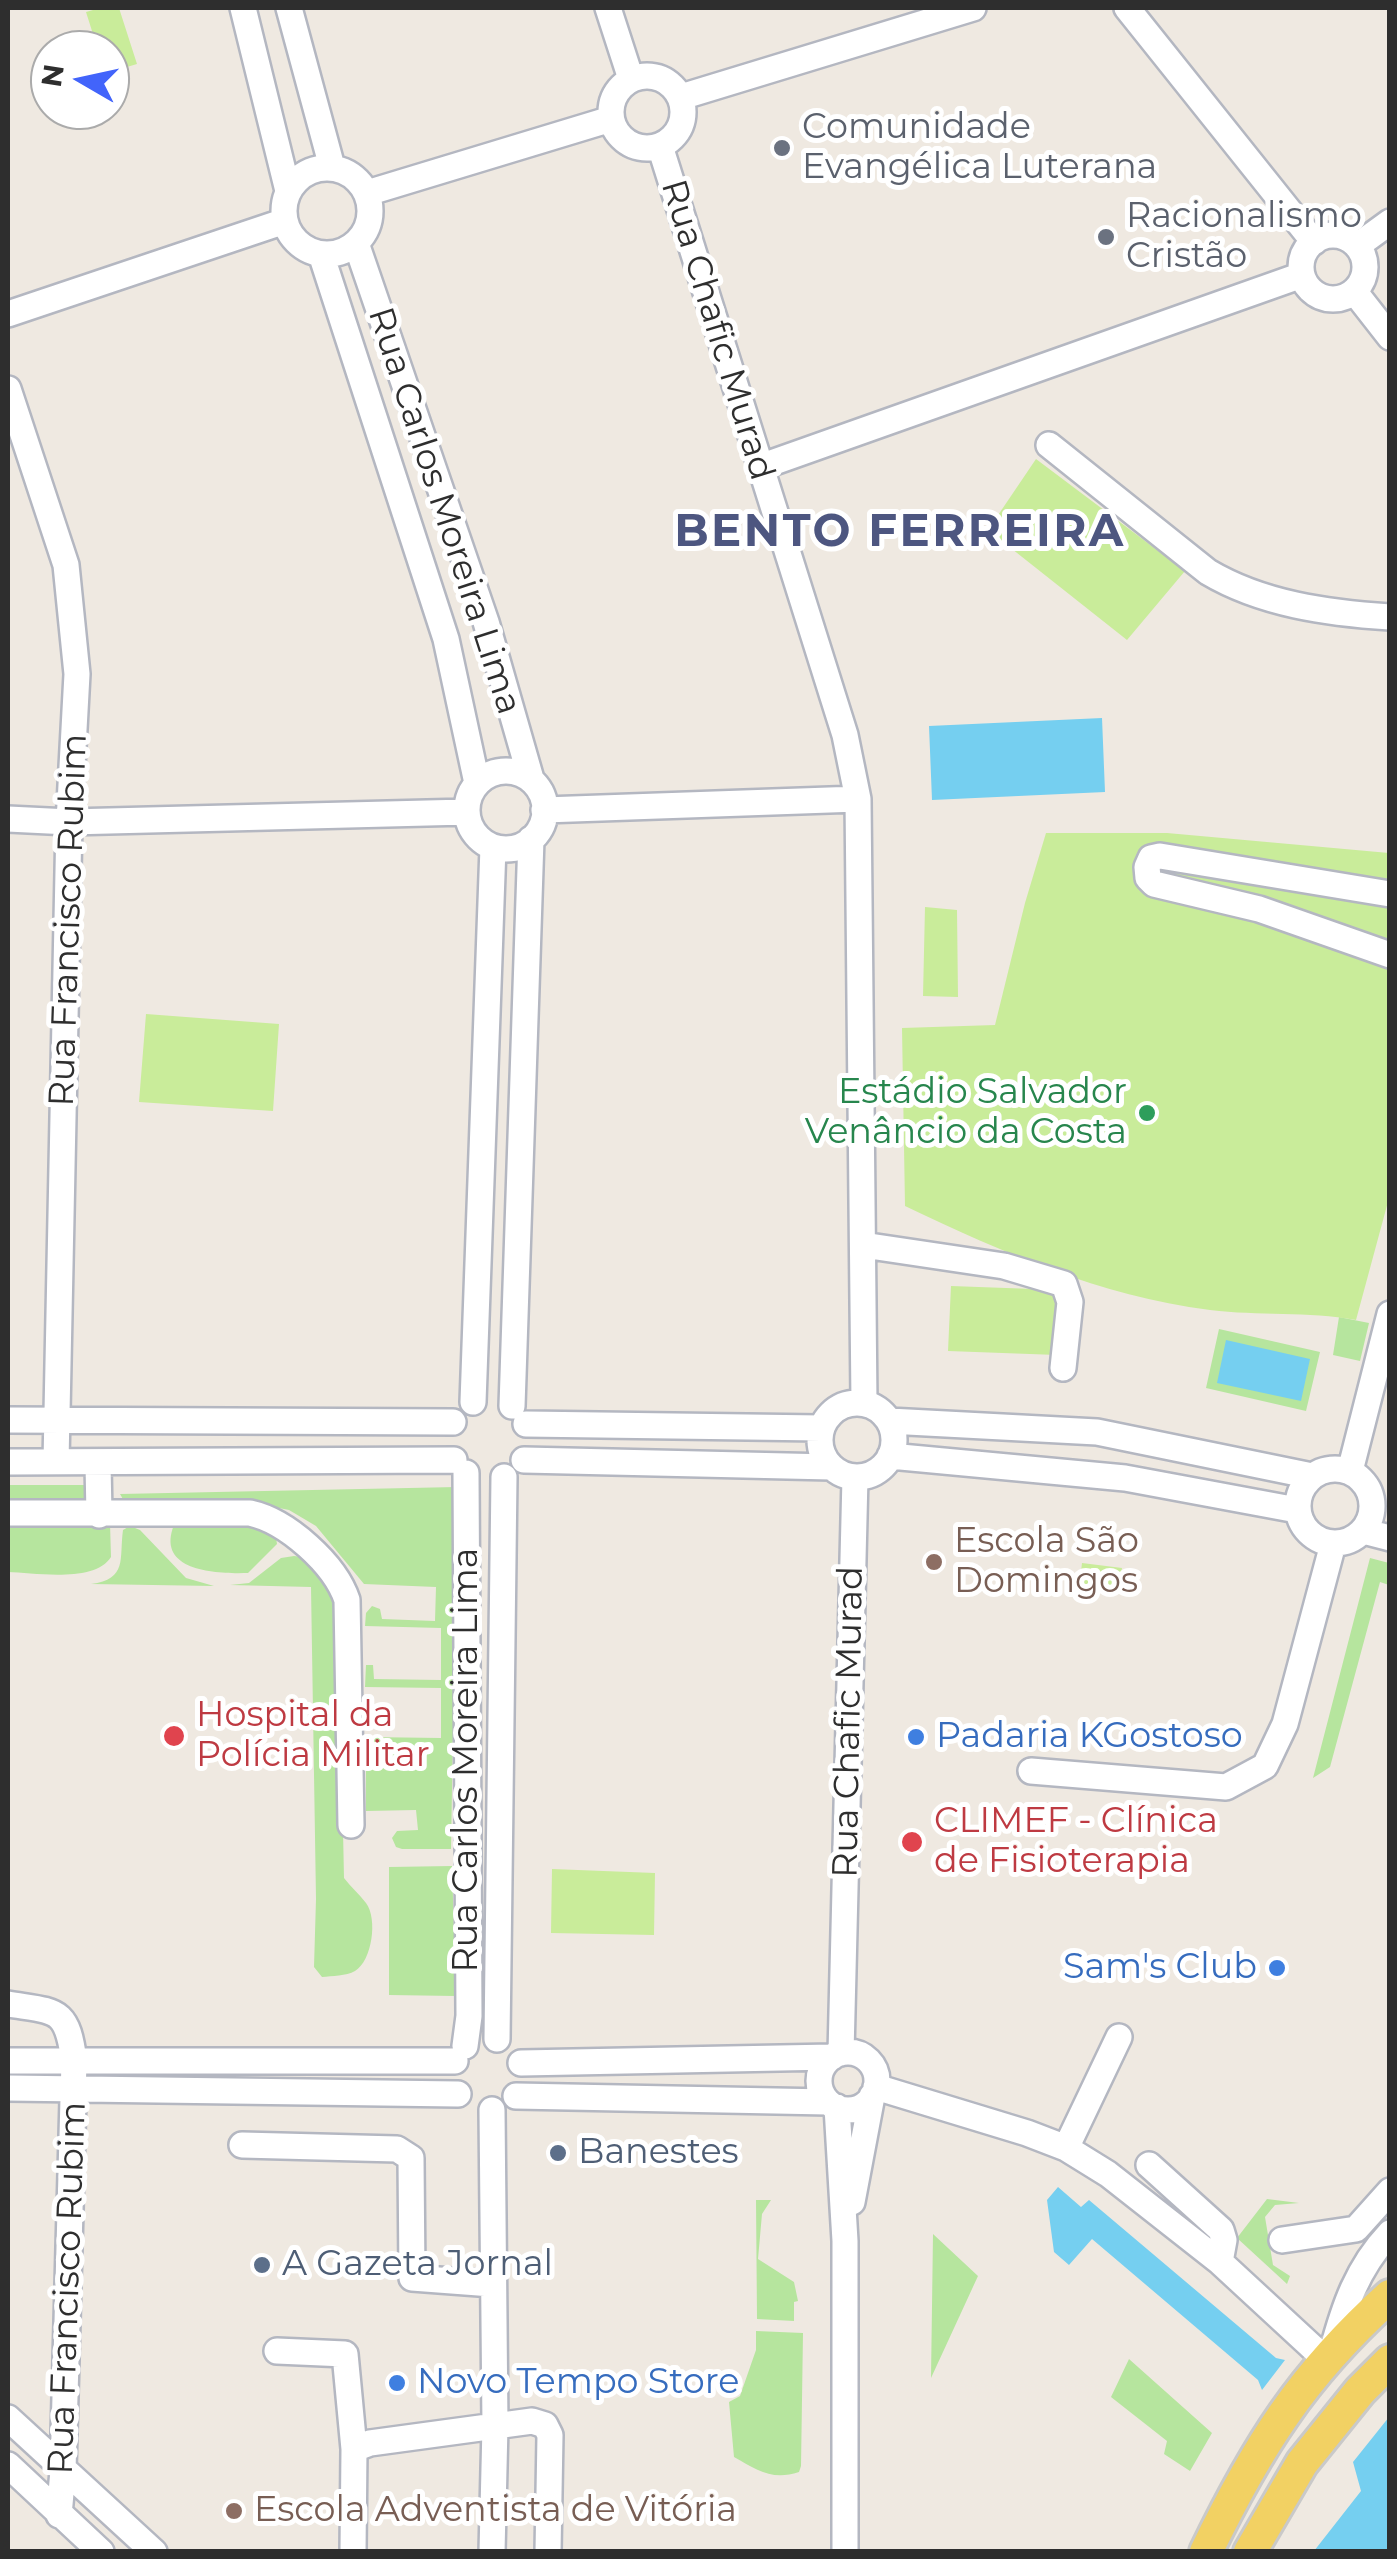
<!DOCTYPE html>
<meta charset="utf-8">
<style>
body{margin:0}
#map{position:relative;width:1397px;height:2559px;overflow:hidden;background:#efe9e1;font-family:Montserrat,sans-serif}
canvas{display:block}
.frame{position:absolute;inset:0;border:10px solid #2e2e2e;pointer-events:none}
.north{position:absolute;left:30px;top:30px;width:100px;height:100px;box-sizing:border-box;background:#fff;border:2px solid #ababab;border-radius:50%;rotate:279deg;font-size:28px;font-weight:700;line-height:40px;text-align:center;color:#2e2e2e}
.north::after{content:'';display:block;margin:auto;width:35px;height:45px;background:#4264fb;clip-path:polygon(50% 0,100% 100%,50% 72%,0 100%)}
</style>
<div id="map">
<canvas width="1397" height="2559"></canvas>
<div class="frame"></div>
<div class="north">N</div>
</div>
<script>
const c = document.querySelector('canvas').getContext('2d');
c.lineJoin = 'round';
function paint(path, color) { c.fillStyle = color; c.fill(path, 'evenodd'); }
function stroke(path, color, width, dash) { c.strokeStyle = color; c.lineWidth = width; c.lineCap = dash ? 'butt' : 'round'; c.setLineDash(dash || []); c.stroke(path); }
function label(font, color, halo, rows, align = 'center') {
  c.font = font + ' Montserrat,sans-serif'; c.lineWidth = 10; c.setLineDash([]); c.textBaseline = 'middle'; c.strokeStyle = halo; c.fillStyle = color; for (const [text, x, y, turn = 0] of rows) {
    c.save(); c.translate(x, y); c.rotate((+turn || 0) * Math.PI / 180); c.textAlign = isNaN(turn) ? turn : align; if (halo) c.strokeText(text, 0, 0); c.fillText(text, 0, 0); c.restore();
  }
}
paint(new Path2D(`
 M1339,1317L1369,1323L1360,1361L1333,1355Z
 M1219,1329L1320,1352L1306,1411L1206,1388Z
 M8,1485H96L92,1498H8Z
 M457,1487L451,1849H402L396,1847L392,1838L397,1831L418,1830L416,1810L366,1811V1737L441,1738V1688L365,1687L366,1665H373L374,1679L441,1680V1628L365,1626L366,1613L372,1606L380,1609L382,1619L435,1621L436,1587L364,1584L316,1526L289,1510L269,1506H135L124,1501L120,1494Z
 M8,1515L110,1523L111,1557C95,1583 35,1573 8,1572Z
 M260,1518L275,1531L277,1544L248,1573C218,1574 155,1572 174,1525Z
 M130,1526L140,1530L186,1578L214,1586L91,1584C128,1579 119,1559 123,1530Z
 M294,1556L302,1557L338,1589L344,1878C351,1887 359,1894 366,1903C378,1919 372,1961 355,1971C346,1976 332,1976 322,1977L314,1967L316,1899L311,1587L230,1585L249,1583L281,1558Z
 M1370,1558L1389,1563V1585L1380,1582L1330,1767L1313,1778Z
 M452,1866L456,1996L389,1995V1867Z
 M1267,2199L1299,2203L1275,2205L1265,2217L1273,2265L1290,2276L1287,2284L1237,2238Z
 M756,2200H771L762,2214L758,2259L794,2282L798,2301L794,2302V2321L757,2319Z
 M933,2234L978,2276L931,2378Z
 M756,2331L803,2333L801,2466L799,2472C772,2481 757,2470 734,2457L729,2402L740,2396L756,2350Z
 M1129,2359L1212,2433L1190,2471L1164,2454L1167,2441L1111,2397Z`), '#b6e59e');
paint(new Path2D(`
 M100,8H119L137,64L110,72V50H98L86,12Z
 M1036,459L1185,571L1127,640L988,530Z
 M1046,833H1167L1389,853V1198L1356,1320C1308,1311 1258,1316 1210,1310C1097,1295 1007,1254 905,1206L902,1028L995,1025L1025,903Z
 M925,907L957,910L958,997L923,996Z
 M146,1014L279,1024L273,1111L139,1102Z
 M951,1286L1061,1290L1057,1355L948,1351Z
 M1082,1563L1122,1568L1118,1594L1079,1589Z
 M552,1869L655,1873L654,1935L551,1933Z`), '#c9ec9a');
paint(new Path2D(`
 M1102,718L1105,792L932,800L929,726Z
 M1226,1340L1310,1359L1301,1401L1217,1383Z
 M1058,2187L1081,2207L1089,2200L1276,2358L1285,2360L1262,2390L1258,2380L1092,2239L1069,2265L1054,2252L1047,2200Z
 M1389,2417V2551H1314L1361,2491L1353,2462Z`), '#75cff0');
const minor = new Path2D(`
 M243,8L288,191
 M289,8L332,167
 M608,8L631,79
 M1127,8L1314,242
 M611 112a36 36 0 1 1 72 0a36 36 0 1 1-72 0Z
 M681,97L973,8
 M660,146L845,735L858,799L864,1403
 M284 211a43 43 0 1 1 86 0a43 43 0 1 1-86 0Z
 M367,193L611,119
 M1301 267a32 32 0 1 1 64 0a32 32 0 1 1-64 0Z
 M356,243L486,622L531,779
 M1357,246L1390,222
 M321,254L446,639L477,783
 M1354,291L1390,337
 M8,314L285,221
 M8,389L66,565L77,674L69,822L56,1462
 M1049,445L1208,572C1262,604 1327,613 1390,617
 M760,467L1302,275
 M467 810a39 39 0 1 1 78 0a39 39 0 1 1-78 0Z
 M544,810L858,799
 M8,819L69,822L467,812
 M1390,894L1160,856L1151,858L1147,867L1148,878L1154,884L1259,909L1390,955
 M863,1245L1004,1266L1064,1284L1070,1302L1063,1368
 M473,1402L493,847
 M820 1440a37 37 0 1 1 74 0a37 37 0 1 1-74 0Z
 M512,1406L531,839
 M8,1420L453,1422
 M889,1421L1097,1432L1312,1476
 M526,1424L821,1428
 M890,1456L1125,1478L1297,1510
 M524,1460L831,1467
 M8,1462L454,1460
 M98,1464L99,1515
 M1298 1506a37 37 0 1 1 74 0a37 37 0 1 1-74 0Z
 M1350,1471L1390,1314
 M8,1513H250C287,1521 335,1564 347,1600L351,1825
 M1363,1531L1390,1538
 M1031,1771L1226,1787L1265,1766L1285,1724L1333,1544
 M8,2004C57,2012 67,2007 74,2061L63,2471L59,2515
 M497,2039L504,1477
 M465,2046L469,2016L466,1473
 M819 2081a29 29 0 1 1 58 0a29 29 0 1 1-58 0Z
 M841,2053L855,1477
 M8,2061H455
 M521,2063L832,2057
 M876,2087L1027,2133L1066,2148L1108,2174L1220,2262L1325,2359
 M8,2088L458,2094
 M516,2096L828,2102
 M837,2107L845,2241V2552
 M242,2145L397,2149L411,2158L412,2278L492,2284
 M1066,2148L1119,2037
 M1149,2165L1221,2230L1224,2240L1220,2262
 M852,2202L872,2096
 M1282,2240L1356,2229L1390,2191
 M277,2351L345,2354L354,2449
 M1332,2352C1344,2307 1357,2268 1390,2233
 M8,2418L154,2552
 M8,2465L101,2552
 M353,2552L354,2449L370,2443L532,2421L545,2425L550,2435L548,2552
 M492,2552L495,2426L492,2110`);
const major = new Path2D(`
 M1206,2552C1257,2447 1302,2375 1390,2296
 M1250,2552L1302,2463L1360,2391L1390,2361`);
stroke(minor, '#b4b7c1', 30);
stroke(major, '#c9c9c9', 38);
stroke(minor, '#fff', 25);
stroke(major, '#f2d163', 32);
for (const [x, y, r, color] of [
 [782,148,10,"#6b7280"],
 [1106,237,10,"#6b7280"],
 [1147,1113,10,"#2e9e5b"],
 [934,1562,10,"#8d6e63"],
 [174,1736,12,"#e0444e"],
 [916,1737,10,"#3f7fe0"],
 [912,1842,12,"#e0444e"],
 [1277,1968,10,"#3f7fe0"],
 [558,2153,10,"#5c6f8a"],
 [262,2265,10,"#5c6f8a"],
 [397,2383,10,"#3f7fe0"],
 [234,2511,10,"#8d6e63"]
]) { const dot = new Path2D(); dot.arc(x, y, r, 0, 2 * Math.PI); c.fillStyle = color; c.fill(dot); stroke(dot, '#fff', 4); }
label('35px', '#5b616d', '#fff', [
 ["Comunidade",802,128],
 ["Evangélica Luterana",802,168],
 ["Racionalismo",1126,217],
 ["Cristão",1126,257]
], 'left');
label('35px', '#2e2e2e', '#fff', [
 ["Rua Chafic Murad",717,330,73],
 ["Rua Carlos Moreira Lima",444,511,72],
 ["Rua Francisco Rubim",69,920,-88],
 ["Rua Chafic Murad",849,1722,-89],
 ["Rua Carlos Moreira Lima",467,1760,-90],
 ["Rua Francisco Rubim",68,2288,-88]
]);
label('35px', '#27864d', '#fff', [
 ["Estádio Salvador",1127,1093],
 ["Venâncio da Costa",1127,1133]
], 'right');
label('35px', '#785e54', '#fff', [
 ["Escola São",954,1542],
 ["Domingos",954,1582],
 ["Escola Adventista de Vitória",254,2511]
], 'left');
label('35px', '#be3a42', '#fff', [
 ["Hospital da",196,1716],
 ["Polícia Militar",196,1756],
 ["CLIMEF - Clínica",934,1822],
 ["de Fisioterapia",934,1862]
], 'left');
label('35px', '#366cbe', '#fff', [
 ["Padaria KGostoso",936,1737],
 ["Sam's Club",1257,1968,"right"],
 ["Novo Tempo Store",417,2383]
], 'left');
label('35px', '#4e5e75', '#fff', [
 ["Banestes",578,2153],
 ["A Gazeta Jornal",282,2265]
], 'left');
c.letterSpacing = '2.5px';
label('bold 45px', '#4d5680', '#fff', [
 ["BENTO FERREIRA",900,533]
]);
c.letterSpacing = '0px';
</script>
